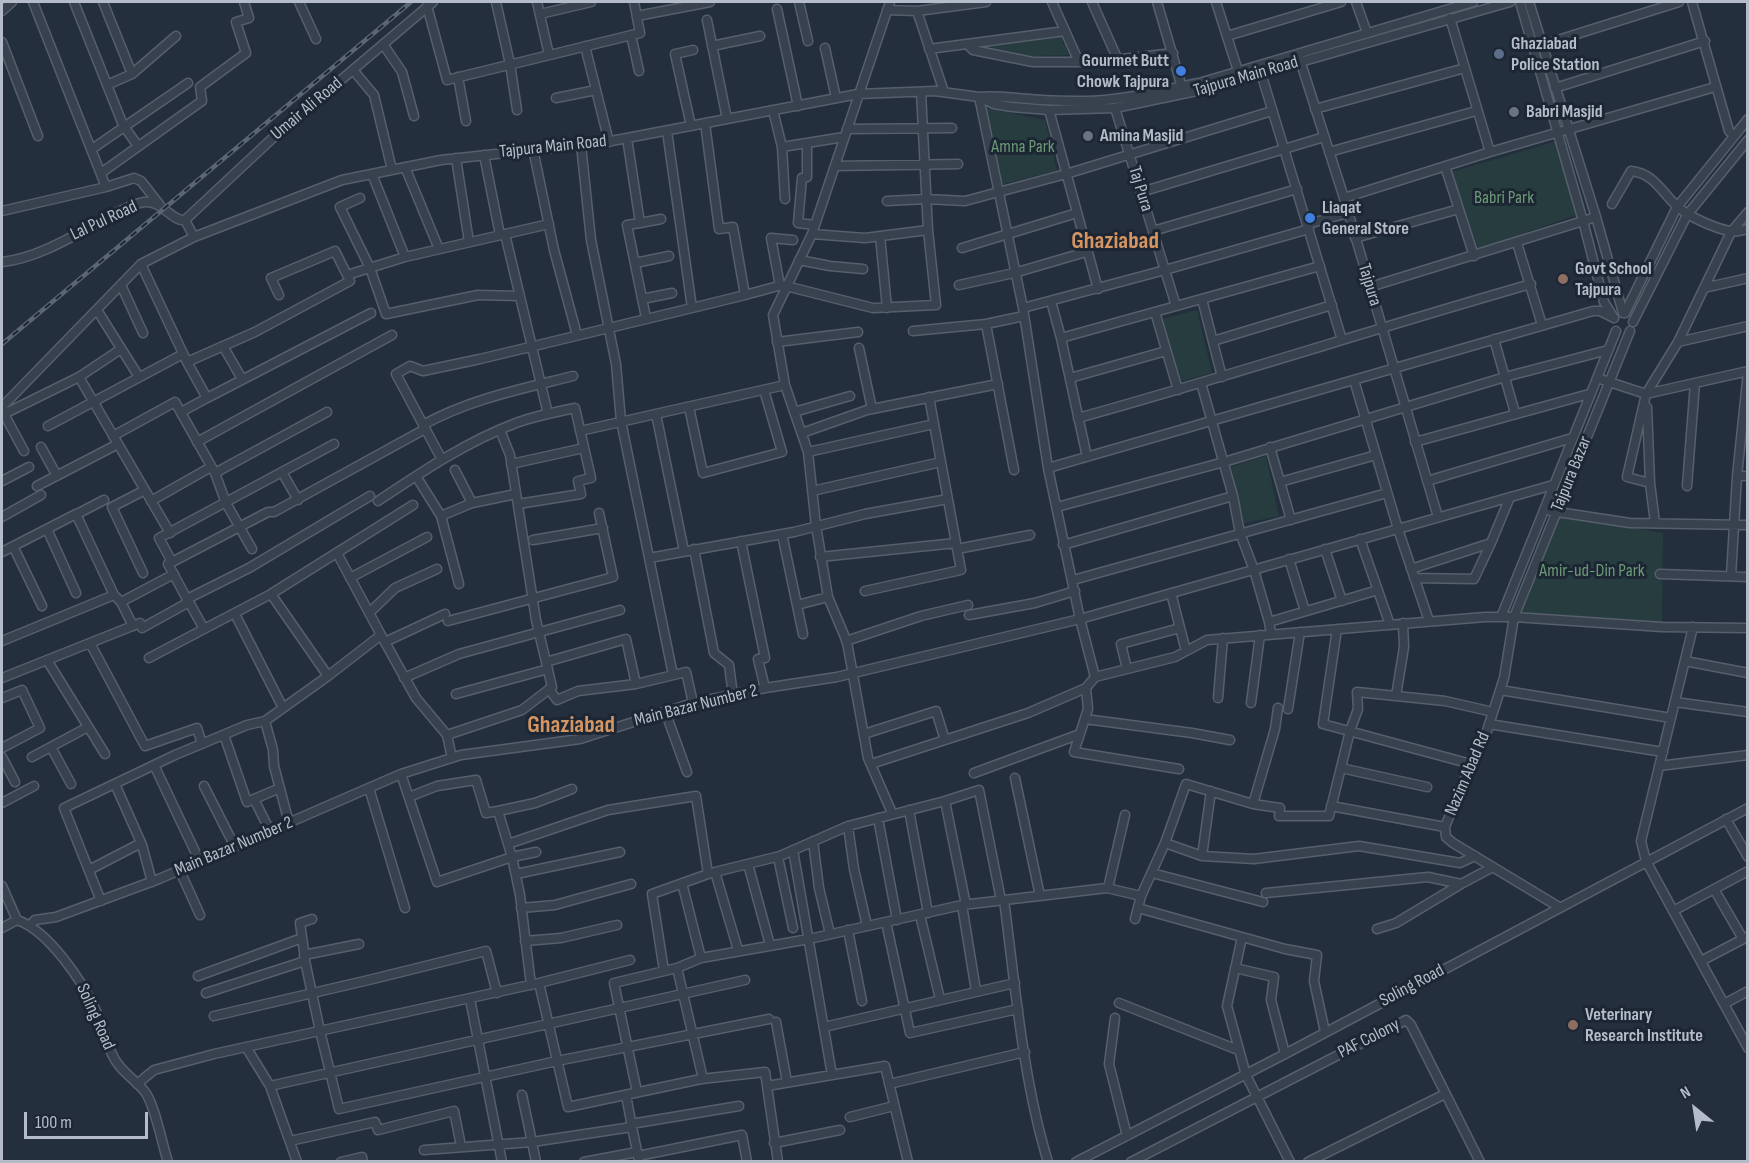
<!DOCTYPE html>
<style>
body{margin:0}
#map{position:relative;width:1749px;height:1163px;overflow:hidden;background:#242f3e;font-family:"Sofia Sans Condensed",sans-serif}
canvas{display:block}
.frame{position:absolute;inset:0;border:3px solid #b4bcc9;pointer-events:none}
.north{position:absolute;left:1665px;top:1079px;width:60px;height:60px;-webkit-text-stroke:4px #1d2633;paint-order:stroke;rotate:330deg;font-size:16px;font-weight:700;line-height:24px;text-align:center;color:#b4bcc9}
.north::after{content:'';display:block;margin:auto;width:21px;height:27px;background:#b4bcc9;clip-path:polygon(50% 0,100% 100%,50% 72%,0 100%)}
.scale{position:absolute;left:24px;top:1112px;width:124px;height:27px;box-sizing:border-box;border:3px solid #b4bcc9;border-top:0;padding-left:8px;font-size:18px;line-height:21px;white-space:nowrap;color:#b4bcc9;-webkit-text-stroke:4px #1d2633;paint-order:stroke}
</style>
<div id="map">
<canvas width="1749" height="1163"></canvas>
<div class="frame"></div>
<div class="north">N</div>
<div class="scale">100 m</div>
</div>
<script>
const c = document.querySelector('canvas').getContext('2d');
c.lineJoin = 'round';
function paint(path, color) { c.fillStyle = color; c.fill(path, 'evenodd'); }
function stroke(path, color, width, dash) { c.strokeStyle = color; c.lineWidth = width; c.lineCap = dash ? 'butt' : 'round'; c.setLineDash(dash || []); c.stroke(path); }
function label(font, color, halo, rows, align = 'center') {
  c.font = font + ' "Sofia Sans Condensed",sans-serif'; c.lineWidth = 6; c.setLineDash([]); c.textBaseline = 'middle'; c.strokeStyle = halo; c.fillStyle = color; for (const [text, x, y, turn = 0] of rows) {
    c.save(); c.translate(x, y); c.rotate((+turn || 0) * Math.PI / 180); c.textAlign = isNaN(turn) ? turn : align; if (halo) c.strokeText(text, 0, 0); c.fillText(text, 0, 0); c.restore();
  }
}
paint(new Path2D(`
 M1060,36L1069,55L1031,56L979,45Z
 M986,108L1045,120L1057,171L1003,184Z
 M1557,141L1576,215L1478,249L1452,172Z
 M1197,310L1212,373L1181,381L1162,319Z
 M1266,456L1279,516L1244,523L1231,467Z
 M1556,513L1663,533L1662,627L1514,617Z`), '#263c3f');
const minor = new Path2D(`
 M33,2L106,187
 M74,2L123,125L138,146
 M103,2L132,74
 M299,2L316,39
 M496,2L510,64L517,110
 M537,2L549,55
 M799,2L808,41
 M890,2L812,234L773,315L785,385L808,452L816,526L828,597L847,642L868,758L892,813
 M1052,2L1079,62
 M1092,2L1118,60
 M1157,2L1183,91
 M1216,2L1238,71
 M1356,2L1367,33
 M1520,2L1583,221L1604,302L1612,315
 M1529,2L1596,217L1623,313
 M1692,2L1729,131L1734,136
 M427,6L447,80L640,33L634,2
 M777,9L798,106
 M887,10L917,11L986,2
 M2,11L12,2
 M917,11L944,92
 M540,14L591,2
 M637,16L710,2
 M1450,18L1490,152
 M707,20L727,119
 M631,35L639,71
 M1227,36L1341,2
 M2,42L38,136
 M383,44L402,72L414,116
 M968,45L973,50L1033,62H1097L1173,53
 M1542,45L1679,2
 M585,46L609,142
 M712,46L760,36
 M825,48L836,98
 M929,49L1065,31
 M1299,57L1344,198L1438,517
 M353,70L374,95L392,170
 M1261,73L1342,340
 M458,77L466,121
 M107,85L132,74L176,36
 M1555,88L1705,41
 M921,92L928,230
 M979,97L1023,308L1048,468L1080,619L1553,485
 M979,97C996,95 1012,98 1029,99C1048,101 1066,101 1085,101C1123,101 1161,90 1199,83L1473,2
 M556,98L596,90
 M1115,108L1176,306
 M1315,109L1465,68
 M773,110L782,147L785,199
 M1049,110L1098,289
 M691,126L675,54L693,50
 M847,129L952,128
 M627,138L640,223L627,225L646,318
 M807,143V177L802,178L798,223L815,225
 M581,145L591,240L616,364L621,421L673,675
 M782,147L844,137
 M92,149L188,83
 M533,149L554,250L577,335
 M1329,152L1476,111
 M484,155L500,235
 M456,158L469,242
 M835,166L958,164
 M1445,166L1474,256
 M405,167L439,249
 M101,173L202,101L200,87L246,53L236,22L249,18L244,2
 M372,174L405,257
 M1141,192L1324,137
 M360,198L340,207L370,268L386,314L478,295L520,296
 M1344,198L1490,152L1715,87
 M887,201L926,199L965,201L1066,174L1272,111
 M1612,204L1631,171C1654,173 1662,193 1678,207C1689,217 1715,228 1729,231C1735,233 1742,230 1748,229
 M2,211L106,187L134,178L141,181L159,204
 M185,220L276,135L433,2
 M640,223L661,219
 M1308,224L1348,213
 M1153,231L1297,189
 M505,234L548,414
 M880,236L887,308
 M1355,238L1459,209
 M1517,243L1542,325
 M962,248L1077,213
 M799,260L830,266L863,269
 M2,262C38,258 73,236 105,219C117,213 131,204 144,202C162,200 172,222 185,220L194,237
 M635,263L669,256
 M141,264L187,362L207,398L181,412
 M121,285L143,333
 M959,285L1014,273L1086,252
 M780,286L771,238L793,240
 M1370,287L1596,217
 M1704,288L1748,278
 M279,295L271,278L335,251L347,275
 M745,295L782,285L873,308L936,305L928,230L865,238L812,234
 M642,299L672,293
 M1202,299L1222,377
 M1051,301L1061,338L1087,457
 M692,308L745,295L733,227L719,229L705,123
 M1023,308L1165,270L1309,229
 M97,310L139,377
 M1155,312L1178,390
 M1625,313L1677,207L1748,119
 M1633,322L1687,215L1748,140
 M913,331L986,324
 M1061,338L1320,266
 M1494,339L1515,413
 M1213,341L1332,305
 M777,342L858,332
 M1678,342L1748,326
 M223,346L242,379
 M859,348L872,409
 M187,362L255,332L350,281L347,275L405,257L549,224
 M79,377L121,349
 M1070,378L1166,351
 M1597,378L1646,394L1748,371
 M1354,380L1398,529L1429,621
 M1201,383L1233,496L1240,533L1254,570L1269,622L1271,634
 M207,398L371,313
 M2,407L141,264L194,237L342,180L441,160L606,142L858,94L935,91L979,97L994,104L1012,107L1049,110L1115,108L1206,89L1510,2
 M689,407L703,473L782,452L764,390
 M1647,407L1650,483L1655,523
 M2,412L4,414L79,377L170,533
 M794,412L850,396
 M4,414L24,451
 M656,414L684,551
 M1078,418C1230,376 1380,327 1531,284
 M423,425C470,399 521,389 573,376
 M48,426L183,354
 M580,431L785,385
 M802,433L867,410L998,384
 M113,436L175,402L215,473L226,503L252,549
 M197,442L392,335
 M1415,442L1589,394
 M41,447L57,476
 M1270,447L1291,520
 M808,452L934,424
 M441,458L396,374L410,366L423,371L480,359L692,308L667,131
 M511,464L584,448
 M1048,468L1593,311H1600L1614,318
 M455,470L472,503
 M1014,470L986,324L1024,316
 M282,472L298,500
 M215,473L327,412
 M416,476L441,516L459,584
 M1737,476H1748
 M2,481L29,467
 M1427,481L1572,438
 M1280,482L1376,455
 M1650,483L1627,477L1646,394L1678,342L1731,232L1748,212
 M37,486L118,444
 M1687,486L1695,383
 M812,491L941,462
 M151,501L211,467
 M378,501C423,471 466,442 516,423C535,416 555,412 575,408L591,478L578,481L581,494L518,504
 M1057,507L1224,462L1505,377L1608,350
 M1551,511L1630,523L1748,525
 M75,515L104,500
 M441,516L472,503L516,494
 M2,517L41,495
 M47,529L76,593
 M782,534L803,634
 M1360,539L1390,625
 M533,540L603,528
 M741,541L765,658L758,659L765,688
 M1063,545L1233,496
 M13,546L42,606
 M694,549L714,653L729,665L733,695
 M957,549L1030,535
 M1325,549L1342,601
 M2,552L76,514L114,595
 M337,553L381,635
 M820,557L956,543
 M649,558L794,532L865,514L948,499
 M1289,559L1305,611
 M172,562L268,512H274L425,429
 M1411,569L1491,543L1510,497
 M143,573L112,507L145,490
 M1660,574L1748,577
 M1731,576L1737,476L1748,372
 M350,578L427,537
 M1414,578L1474,579L1491,543
 M1073,580L1387,493
 M865,591L961,570L929,397
 M1171,593L1186,651
 M187,599L168,564L172,562L159,538L334,444
 M121,602L174,574
 M797,605L828,597
 M369,613L395,588L437,569
 M235,614L283,708
 M969,615L1035,603L1075,591
 M1501,617L1616,331
 M448,621L613,577L599,513
 M1269,622L1378,590
 M1693,627L1641,841L1646,861L1748,1048
 M204,629L271,594L413,505
 M1337,629L1323,724L1471,764
 M2,641L114,595L121,602L133,626
 M846,641L921,616L968,605
 M385,642L445,614
 M90,643L145,746L197,728L202,744
 M149,658L204,629L189,602
 M47,660L105,754
 M1685,661L1748,673
 M546,662L626,639L636,684L578,691L557,700L549,689
 M1127,669L1121,644L1180,628
 M328,676L381,635L416,698L447,735
 M2,678L140,623L142,628L189,602L187,599L249,568L370,496
 M404,678L459,654L620,610
 M636,684L686,672L693,703
 M1086,688L1088,709L1074,752L1179,769
 M1500,690L1671,718
 M456,694L548,669
 M1396,696L1404,647L1403,623
 M2,698L22,690L40,728L2,748
 M1218,698L1223,638
 M1675,702L1748,712
 M1251,703L1260,635
 M1288,709L1300,632
 M665,711L687,772
 M1085,719L1192,733L1230,740
 M265,721L328,676L271,594
 M1489,724L1663,752
 M864,734L936,711L945,740
 M224,735L247,802L280,788
 M51,747L71,784
 M2,757L15,782
 M32,757L88,727
 M452,758L447,735L522,710L552,687L536,620L510,455L500,430
 M871,764L1028,713L1086,688L1095,677L1175,657L1207,640L1485,617H1514L1662,627L1748,628
 M154,765L200,862
 M1659,766L1748,755
 M1341,768L1427,787
 M974,773L1080,734
 M401,774L437,882L512,857L536,852
 M1015,778L1040,896
 M115,784L142,845L152,882
 M204,786L235,847
 M369,788L405,908
 M409,797L437,786L476,780L486,813L498,811L512,857L520,895L531,985
 M254,799L270,831
 M945,801L966,905
 M2,803L34,786
 M1253,804L1275,729L1278,708
 M1331,806L1445,827
 M909,810L928,913
 M498,811L535,803L572,789
 M878,818L897,920
 M1726,819L1748,857
 M848,826L854,869L867,926
 M813,841L819,888L830,934
 M508,844L608,810L696,796L708,874L715,872L738,950
 M793,850L832,1075
 M1202,856L1211,791
 M1475,856L1460,863L1359,846L1254,859L1202,856L1165,843L1186,784L1253,804L1280,808L1279,816H1329L1350,731L1358,709L1357,692L1445,701L1493,712
 M778,857L793,928
 M748,864L770,945
 M89,870L141,843
 M180,871L200,915
 M715,872L780,856L848,826L945,801L979,790L1001,900
 M1152,873L1263,902
 M516,874L620,852
 M682,883L701,958
 M2,886L17,920
 M1108,888L1125,815
 M1714,889L1743,939
 M1266,893L1428,877L1461,884L1493,867
 M1004,900C1015,984 1023,1081 1048,1162
 M101,901L64,808L175,755L247,725L265,721L273,750L274,766L289,823
 M962,905L976,991
 M1559,907L1453,843L1446,837L1445,827L1460,789L1486,734L1504,678L1514,617L1630,331
 M521,908L555,905L631,884
 M1138,908L1285,949L1317,955L1314,981L1325,1032
 M1673,911L1748,871
 M920,915L940,999
 M1135,919L1141,896L1165,843
 M17,920C48,930 83,982 96,1011C103,1026 106,1044 114,1058C121,1072 136,1080 145,1092C155,1105 162,1144 168,1162
 M886,922L910,1033L1018,1009
 M30,925L35,920L56,917L159,879L401,774L461,755L580,739L693,703L765,688L837,677L1080,619L1095,677
 M2,928L17,920
 M1377,929L1396,923L1461,884
 M848,930L862,1001
 M1242,937L1227,1006L1246,1075L1290,1162
 M525,941L561,938L617,925
 M304,955L359,944
 M305,958L300,923L312,919
 M1701,961L1747,937
 M677,968L703,1079
 M1235,968L1274,977L1271,1000L1285,1054
 M664,971L652,894L708,874
 M198,976L302,938
 M539,983L630,960
 M206,993L305,961L320,1031L339,1109L557,1061L769,1019
 M470,999L502,1162
 M1119,1003L1238,1050
 M1724,1004L1748,991
 M214,1016L373,979L486,951L497,993
 M1115,1018L1109,1064L1127,1136
 M776,1022L787,1082
 M824,1027L1015,983
 M246,1047L270,1086L745,980
 M137,1084L154,1070L214,1054L539,983L568,1107L701,1079L765,1072L778,1162
 M889,1084L1025,1052
 M270,1086L297,1162
 M767,1086L885,1066L908,1162
 M637,1092L614,983L677,968L701,958L809,939L962,905L1107,888L1141,896
 M850,1117L894,1106
 M631,1124L739,1106
 M632,1127L638,1156
 M290,1141L375,1122L378,1130L454,1111L461,1146
 M774,1143L840,1130
 M424,1150L532,1142L522,1095
 M341,1162L362,1157L363,1162
 M536,1162L532,1142L632,1127L626,1095
 M584,1162L637,1152
 M639,1162L638,1156L742,1135L747,1162
 M1076,1162L1285,1054L1748,808
 M1131,1162L1406,1020L1411,1025L1480,1162
 M1308,1162L1445,1094`);
stroke(minor, '#565f6c', 11);
stroke(minor, '#38414e', 8);
const rail = new Path2D(`
 M2,344L411,2`);
stroke(rail, '#5a6575', 4.5);
stroke(rail, '#1d2633', 2, [7]);
for (const [x, y, r, color] of [
 [1499,54,6,"#5c6f8a"],
 [1181,71,6,"#3f7fe0"],
 [1514,112,6,"#6b7280"],
 [1088,136,6,"#6b7280"],
 [1310,218,6,"#3f7fe0"],
 [1563,279,6,"#8d6e63"],
 [1573,1025,6,"#8d6e63"]
]) { const dot = new Path2D(); dot.arc(x, y, r, 0, 2 * Math.PI); c.fillStyle = color; c.fill(dot); stroke(dot, '#1d2633', 2); }
label('bold 18px', '#b4bcc9', '#1d2633', [
 ["Ghaziabad",1511,44],
 ["Police Station",1511,65],
 ["Gourmet Butt",1169,61,"right"],
 ["Chowk Tajpura",1169,82,"right"],
 ["Babri Masjid",1526,112],
 ["Amina Masjid",1100,136],
 ["Liaqat",1322,208],
 ["General Store",1322,229],
 ["Govt School",1575,269],
 ["Tajpura",1575,290],
 ["Veterinary",1585,1015],
 ["Research Institute",1585,1036]
], 'left');
label('18px', '#b4bcc9', '#1d2633', [
 ["Tajpura Main Road",1246,77,-16],
 ["Umair Ali Road",307,109,-40],
 ["Tajpura Main Road",553,147,-6],
 ["Taj Pura",1140,189,73],
 ["Lal Pul Road",104,221,-25],
 ["Tajpura",1369,285,73],
 ["Tajpura Bazar",1572,474,-68],
 ["Main Bazar Number 2",696,706,-14],
 ["Nazim Abad Rd",1468,774,-67],
 ["Main Bazar Number 2",234,847,-23],
 ["Soling Road",1412,986,-28],
 ["Soling Road",95,1017,66],
 ["PAF Colony",1369,1039,-27]
]);
label('18px', '#6b9a76', '#1d2633', [
 ["Amna Park",1023,147],
 ["Babri Park",1504,198],
 ["Amir-ud-Din Park",1592,571]
]);
label('bold 24px', '#d59563', '#1d2633', [
 ["Ghaziabad",1115,242],
 ["Ghaziabad",571,726]
]);
</script>
